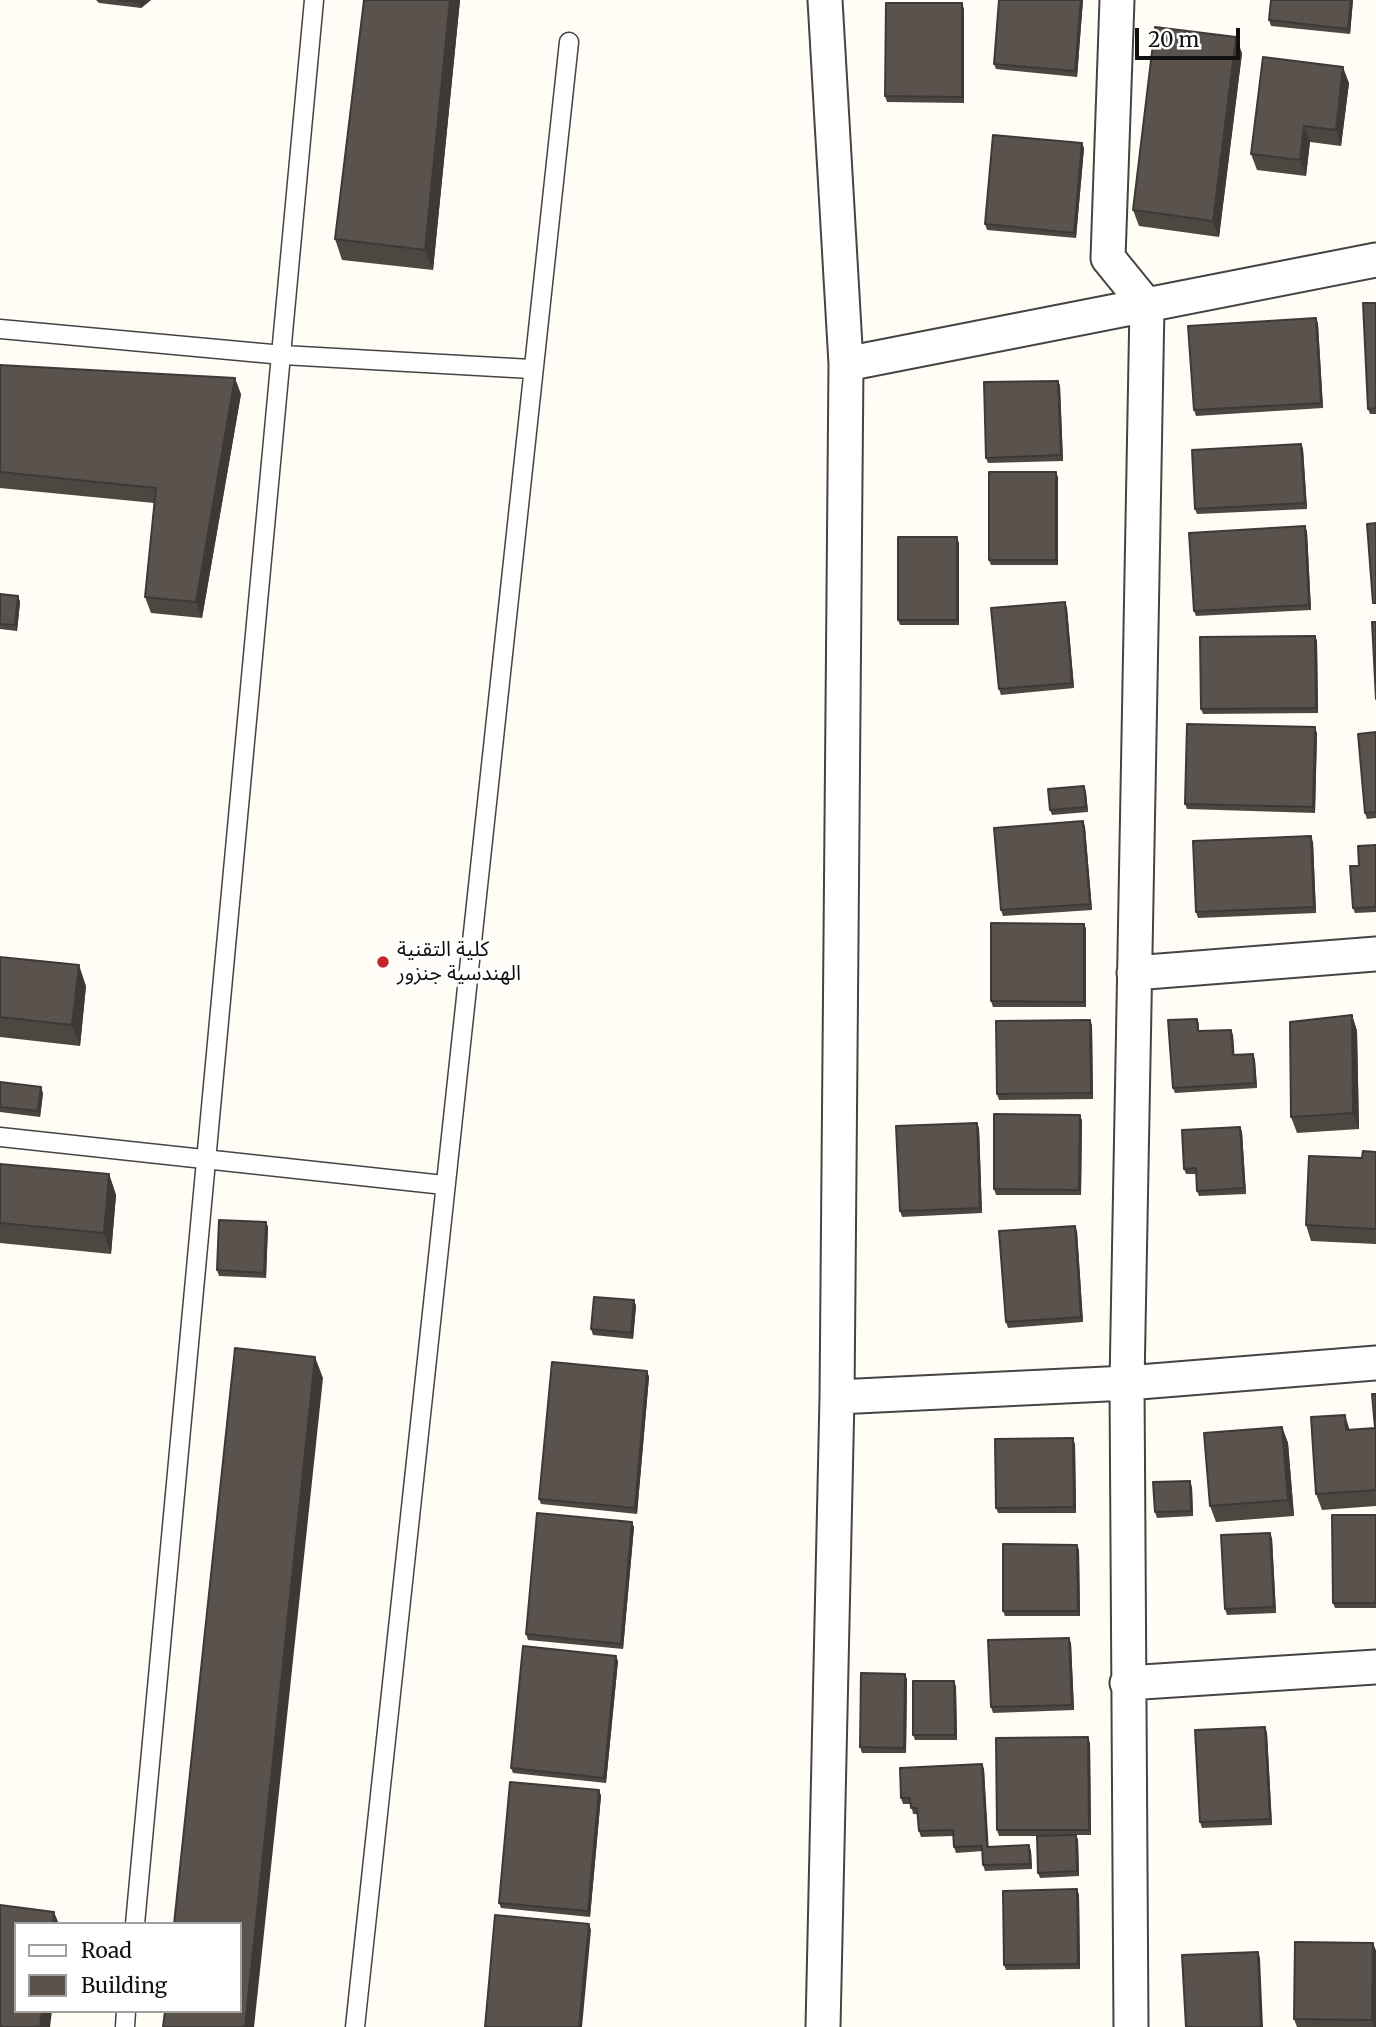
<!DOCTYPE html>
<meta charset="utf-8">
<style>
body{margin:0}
#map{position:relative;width:1376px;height:2027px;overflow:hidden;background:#fffdf5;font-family:Merriweather,serif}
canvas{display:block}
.legend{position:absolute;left:14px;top:1922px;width:228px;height:91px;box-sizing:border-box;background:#fff;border:2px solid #a0a0a0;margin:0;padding:9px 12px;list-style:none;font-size:21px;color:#111}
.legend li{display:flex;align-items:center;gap:14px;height:35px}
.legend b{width:35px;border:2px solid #a0a0a0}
.scale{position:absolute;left:1135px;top:28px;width:105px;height:32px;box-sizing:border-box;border:4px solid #111;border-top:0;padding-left:9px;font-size:21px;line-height:24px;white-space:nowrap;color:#111;-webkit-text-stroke:5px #fff;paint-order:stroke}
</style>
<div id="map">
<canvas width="1376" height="2027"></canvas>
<ul class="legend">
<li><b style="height:9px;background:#fff"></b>Road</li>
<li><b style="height:19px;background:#5a524d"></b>Building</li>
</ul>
<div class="scale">20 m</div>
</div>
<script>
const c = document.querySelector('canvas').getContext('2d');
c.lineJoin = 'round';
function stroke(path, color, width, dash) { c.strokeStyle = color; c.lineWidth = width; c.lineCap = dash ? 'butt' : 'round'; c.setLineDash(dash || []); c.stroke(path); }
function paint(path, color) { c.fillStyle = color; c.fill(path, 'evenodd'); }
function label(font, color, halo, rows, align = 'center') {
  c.font = font + ' Merriweather,"Noto Sans Arabic",serif'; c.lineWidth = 7; c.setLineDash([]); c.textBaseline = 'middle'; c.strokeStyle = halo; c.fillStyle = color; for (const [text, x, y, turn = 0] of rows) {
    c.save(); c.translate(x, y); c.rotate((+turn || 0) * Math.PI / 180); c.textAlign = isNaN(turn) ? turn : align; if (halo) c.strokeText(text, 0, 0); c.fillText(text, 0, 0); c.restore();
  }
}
const lane = new Path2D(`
 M0,329L283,355L531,369
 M0,1137L444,1185
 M135,1924L314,0
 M125,2027L126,2011
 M355,2027L569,42`);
const street = new Path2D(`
 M825,0L846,364L837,1397L1127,1383L1376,1363
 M1117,0L1108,258L1147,306L1127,1383L1131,2027
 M846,364L1376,260
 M1134,973L1376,954
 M1127,1683L1376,1667
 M823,2027L837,1397`);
stroke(lane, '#444', 21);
stroke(street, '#444', 37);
stroke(lane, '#fff', 18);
stroke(street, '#fff', 33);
paint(new Path2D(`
 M96,0H151L141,8L99,3Z
 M364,0H460L433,270L342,260L335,239Z
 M999,0H1083L1077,77L996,69L994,64Z
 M1271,0H1353L1350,34L1271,26L1269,20Z
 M964,9V103L887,102L885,96Z
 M1242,53L1219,237L1139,226L1133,210Z
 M1349,83L1341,146L1310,142L1306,176L1257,170L1251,154Z
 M1084,148L1076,238L987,230L985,224Z
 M1376,303V414H1370L1368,409Z
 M1316,318L1318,324L1323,408L1196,416L1194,410Z
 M0,365L241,394L202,618L151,613L145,597L154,503L0,488Z
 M1058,381L1060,386L1063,461L988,463L986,458Z
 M1301,444L1303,449L1307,509L1197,514L1195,509Z
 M1058,477V565H991L989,560Z
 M1305,526L1307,532L1311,610L1196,616L1194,611Z
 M959,543V625H900L898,620Z
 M0,594L18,596L20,602L17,631L0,629Z
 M1067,608L1074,688L1001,695L999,689Z
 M1315,636L1317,641L1318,713L1203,714L1201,709Z
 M1376,732V818L1367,819L1365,813Z
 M1317,733L1315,813L1187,809L1185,804Z
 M1086,792L1088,812L1052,815L1050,810Z
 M1083,821L1085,827L1092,910L1003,916L1001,910Z
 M1313,842L1316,913L1198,918L1196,912Z
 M1376,845V912L1355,913L1353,908L1359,866Z
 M1084,924L1086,929V1007H993L991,1001Z
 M0,957L86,986L80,1046L0,1037Z
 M1352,1015L1357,1031L1359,1129L1297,1133L1291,1117Z
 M1197,1019L1199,1024V1031L1233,1035L1234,1055L1253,1054L1255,1060L1257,1088L1175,1093L1173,1088Z
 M1092,1025L1093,1099L999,1100L997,1094Z
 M0,1082L43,1093L40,1117L0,1112Z
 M1082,1120L1081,1195H996L994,1189Z
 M1240,1127L1242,1132L1246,1194L1199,1196L1197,1191L1196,1174H1186L1184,1169Z
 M979,1128L982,1213L902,1217L900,1211Z
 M1376,1152V1244L1311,1241L1306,1225L1362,1158Z
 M0,1164L109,1174L116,1195L111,1254L0,1243Z
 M266,1222L268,1227L266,1278L219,1276L217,1270Z
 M1077,1231L1083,1322L1008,1328L1006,1322Z
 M634,1300L636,1306L633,1339L593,1335L591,1329Z
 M647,1371L649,1377L637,1514L541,1504L539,1499Z
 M1376,1394V1506L1322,1510L1316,1494L1350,1430L1375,1428Z
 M1282,1427L1288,1443L1294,1516L1216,1522L1210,1506Z
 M1075,1444L1076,1513H998L996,1508Z
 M1192,1487L1193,1516L1157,1518L1155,1512Z
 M1376,1515V1608H1335L1333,1603Z
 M634,1527L623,1649L528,1640L526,1634Z
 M1272,1538L1276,1613L1227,1615L1225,1609Z
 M1079,1550L1080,1616H1005L1003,1611Z
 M1071,1643L1074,1710L993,1713L991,1707Z
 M618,1661L606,1783L513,1773L511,1768Z
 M907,1679L906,1753H862L860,1747Z
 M954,1681L956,1687L957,1740H915L913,1735Z
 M1265,1727L1267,1733L1272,1825L1202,1828L1200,1822Z
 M1090,1743L1091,1835H1076L1078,1840L1079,1876L1040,1878L1038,1873L1053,1836H999L997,1830Z
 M982,1764L984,1769L988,1847L1031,1851L1032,1869L985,1871L983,1865V1851L956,1853L954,1847L953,1836L921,1837L919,1831L918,1814H913L911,1804H903L901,1798Z
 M599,1790L601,1796L590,1917L501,1908L499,1903Z
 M1077,1889L1079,1895L1080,1969L1006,1970L1004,1965Z
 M1373,1943L1376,1951V2027H1297L1294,2019Z`), '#4d4742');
paint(new Path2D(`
 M142,0H151L141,8L139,2Z
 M450,0H460L433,270L425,250Z
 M1081,0H1083L1077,77L1075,71Z
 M1351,0H1353L1350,34L1348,29Z
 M962,3L964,9V103L962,97Z
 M1236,37L1242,53L1219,237L1213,221Z
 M1343,67L1349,83L1341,146L1336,130Z
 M1304,126L1310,142L1306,176L1300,160Z
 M1082,143L1084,148L1076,238L1074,233Z
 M1316,318L1318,324L1323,408L1321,403Z
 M235,378L241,394L202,618L196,602Z
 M1058,381L1060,386L1063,461L1061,455Z
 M1301,444L1303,449L1307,509L1305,503Z
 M1056,472L1058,477V565L1056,560Z
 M1305,526L1307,532L1311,610L1309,605Z
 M957,537L959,543V625L957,620Z
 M18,596L20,602L17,631L15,625Z
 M1065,602L1067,608L1074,688L1072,683Z
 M1315,636L1317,641L1318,713L1316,708Z
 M1315,727L1317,733L1315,813L1313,807Z
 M1084,786L1086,792L1088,812L1086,807Z
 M1083,821L1085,827L1092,910L1090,904Z
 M1311,836L1313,842L1316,913L1314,907Z
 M1084,924L1086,929V1007L1084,1002Z
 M79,965L86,986L80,1046L72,1025Z
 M1352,1015L1357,1031L1359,1129L1353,1113Z
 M1090,1020L1092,1025L1093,1099L1091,1093Z
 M1231,1030L1233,1035L1235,1061L1233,1055Z
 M1253,1054L1255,1060L1257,1088L1255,1083Z
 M41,1087L43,1093L40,1117L38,1111Z
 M1080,1115L1082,1120L1081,1195L1079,1190Z
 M977,1123L979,1128L982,1213L980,1208Z
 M1240,1127L1242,1132L1246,1194L1244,1188Z
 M109,1174L116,1195L111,1254L104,1233Z
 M266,1222L268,1227L266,1278L264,1273Z
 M1075,1226L1077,1231L1083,1322L1081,1317Z
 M634,1300L636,1306L633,1339L631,1333Z
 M315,1357L323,1378L254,2027H245Z
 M647,1371L649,1377L637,1514L635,1508Z
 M1345,1415L1350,1431L1346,1430Z
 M1282,1427L1288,1443L1294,1516L1288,1500Z
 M1073,1438L1075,1444L1076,1513L1074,1507Z
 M1190,1481L1192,1487L1193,1516L1191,1511Z
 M632,1522L634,1527L623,1649L621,1644Z
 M1270,1533L1272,1538L1276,1613L1274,1607Z
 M1077,1545L1079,1550L1080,1616L1078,1611Z
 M1069,1638L1071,1643L1074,1710L1072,1705Z
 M616,1656L618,1661L606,1783L604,1778Z
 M905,1674L907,1679L906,1753L904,1748Z
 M954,1681L956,1687L957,1740L955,1735Z
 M1265,1727L1267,1733L1272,1825L1270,1819Z
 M1088,1737L1090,1743L1091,1835L1089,1830Z
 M982,1764L984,1769L989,1852L987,1847Z
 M599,1790L601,1796L590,1917L588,1911Z
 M1076,1835L1078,1840L1079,1876L1077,1871Z
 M1029,1845L1031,1851L1032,1869L1030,1864Z
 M1077,1889L1079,1895L1080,1969L1078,1964Z
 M54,1912L59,1924H53Z
 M589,1924L591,1930L582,2027H579Z
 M1373,1943L1376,1951V2027H1374L1372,2020Z
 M1258,1952L1260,1958L1263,2027H1261Z
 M42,2011H52L50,2027H40Z`), '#3f3936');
const building = new Path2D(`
 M119,0H142L139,2Z
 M364,0H450L425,250L335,239Z
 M999,0H1081L1075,71L994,64Z
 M1271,0H1351L1348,29L1269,20Z
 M886,3H962V97L885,96Z
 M1155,27L1236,37L1213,221L1133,210Z
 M1263,57L1343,67L1336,130L1304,126L1300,160L1251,154Z
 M993,135L1082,143L1074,233L985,224Z
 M1363,303H1376V408L1368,409Z
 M1316,318L1321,403L1194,410L1188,326Z
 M0,365L235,378L196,602L145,597L156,488L0,472Z
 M1058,381L1061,455L986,458L984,382Z
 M1301,444L1305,503L1195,509L1192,450Z
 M989,472H1056V560H989Z
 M1376,523V603H1373L1367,524Z
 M1305,526L1309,605L1194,611L1189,533Z
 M898,537H957V620H898Z
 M0,594L18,596L15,625L0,624Z
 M1065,602L1072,683L999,689L991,608Z
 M1372,622H1376V699Z
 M1315,636L1316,708L1201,709L1200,637Z
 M1187,724L1315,727L1313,807L1185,804Z
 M1376,732V812L1365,813L1358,734Z
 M1084,786L1086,807L1050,810L1048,789Z
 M1083,821L1090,904L1001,910L994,828Z
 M1311,836L1314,907L1196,912L1193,841Z
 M1376,845V907L1353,908L1350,866H1359L1358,846Z
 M991,923L1084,924V1002L991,1001Z
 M0,957L79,965L72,1025L0,1017Z
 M1352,1015L1353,1113L1291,1117L1290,1022Z
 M1197,1019L1198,1031L1231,1030L1233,1055L1253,1054L1255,1083L1173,1088L1168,1020Z
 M1090,1020L1091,1093L997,1094L996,1021Z
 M0,1082L41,1087L38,1111L0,1107Z
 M994,1114L1080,1115L1079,1190L994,1189Z
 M977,1123L980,1208L900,1211L896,1126Z
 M1240,1127L1244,1188L1197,1191L1196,1168L1184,1169L1182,1130Z
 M1363,1151L1376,1152V1229L1306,1225L1309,1156L1362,1158Z
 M0,1164L109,1174L104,1233L0,1223Z
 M219,1220L266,1222L264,1273L217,1270Z
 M1075,1226L1081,1317L1006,1322L999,1231Z
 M594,1297L634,1300L631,1333L591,1329Z
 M235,1348L315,1357L245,2027H163L165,2011H240V1924H174Z
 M552,1362L647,1371L635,1508L539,1499Z
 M1372,1394H1376V1490L1316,1494L1311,1417L1345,1415L1346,1430L1375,1428Z
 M1282,1427L1288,1500L1210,1506L1204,1433Z
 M1073,1438L1074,1507L996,1508L995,1439Z
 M1190,1481L1191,1511L1155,1512L1153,1482Z
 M537,1513L632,1522L621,1644L526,1634Z
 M1332,1515H1376V1603H1333Z
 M1270,1533L1274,1607L1225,1609L1221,1535Z
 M1003,1544L1077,1545L1078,1611H1003Z
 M1069,1638L1072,1705L991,1707L988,1640Z
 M523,1646L616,1656L604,1778L511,1768Z
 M861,1673L905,1674L904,1748L860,1747Z
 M913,1681H954L955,1735H913Z
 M1265,1727L1270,1819L1200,1822L1195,1730Z
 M1088,1737L1089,1830H997L996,1738Z
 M982,1764L987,1847L1029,1845L1030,1864L983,1865L982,1846L954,1847L953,1830L919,1831L917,1808H911L910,1798H901L900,1768Z
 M510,1782L599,1790L588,1911L499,1903Z
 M1076,1835L1077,1871L1038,1873L1037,1836Z
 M1077,1889L1078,1964L1004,1965L1003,1891Z
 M0,1905L54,1912L53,1924H16V2011H42L40,2027H0Z
 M495,1915L589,1924L579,2027H485Z
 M1295,1942L1373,1943L1372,2020L1294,2019Z
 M1258,1952L1261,2027H1186L1182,1955Z`);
paint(building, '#5a524d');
stroke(building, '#3f3936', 2);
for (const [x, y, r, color] of [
 [383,962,7,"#c4262e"]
]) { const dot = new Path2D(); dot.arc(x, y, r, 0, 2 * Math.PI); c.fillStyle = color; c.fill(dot); stroke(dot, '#fff', 2.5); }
label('21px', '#111', '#fff', [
 ["كلية التقنية",397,950],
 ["الهندسية جنزور",397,974]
], 'left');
</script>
